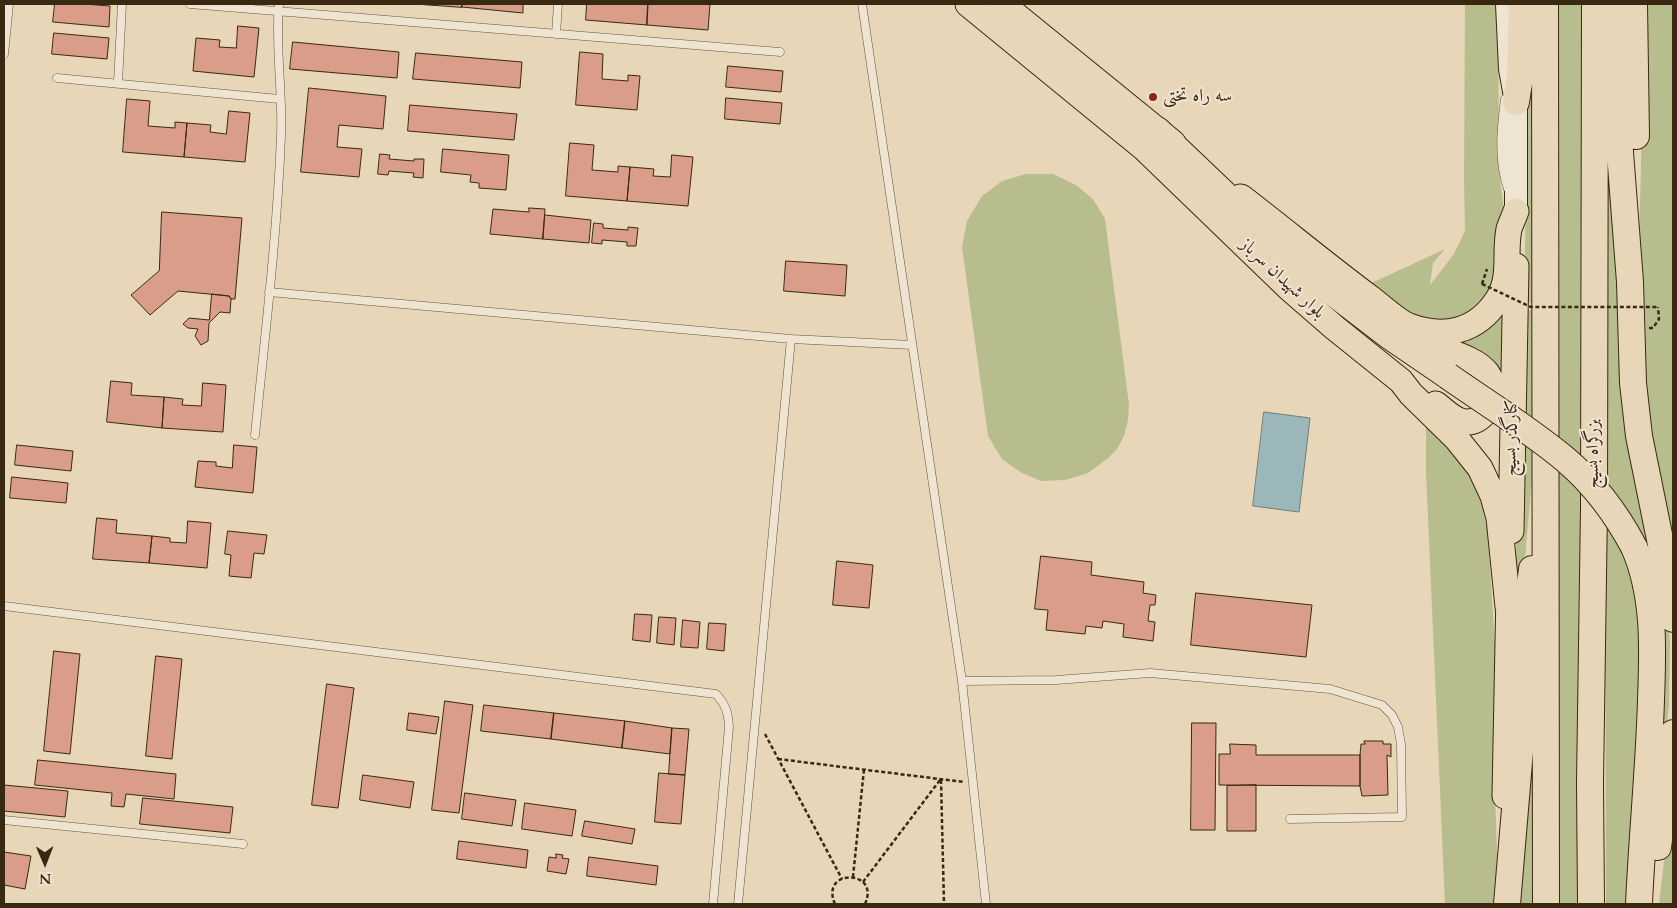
<!DOCTYPE html>
<meta charset="utf-8">
<style>
body{margin:0}
#map{position:relative;width:1677px;height:908px;overflow:hidden;background:#e7d6b8;font-family:Cardo,serif}
canvas{display:block}
.frame{position:absolute;inset:0;border:5px solid #392913;pointer-events:none}
.north{position:absolute;left:20px;top:838px;width:50px;height:50px;-webkit-text-stroke:4px #efe4d1;paint-order:stroke;rotate:179deg;font-size:14px;font-weight:700;line-height:20px;text-align:center;color:#392913}
.north::after{content:'';display:block;margin:auto;width:18px;height:22px;background:#392913;clip-path:polygon(50% 0,100% 100%,50% 72%,0 100%)}
</style>
<div id="map">
<canvas width="1677" height="908"></canvas>
<div class="frame"></div>
<div class="north">N</div>
</div>
<script>
const c = document.querySelector('canvas').getContext('2d');
c.lineJoin = 'round';
function paint(path, color) { c.fillStyle = color; c.fill(path, 'evenodd'); }
function stroke(path, color, width, dash) { c.strokeStyle = color; c.lineWidth = width; c.lineCap = dash ? 'butt' : 'round'; c.setLineDash(dash || []); c.stroke(path); }
function label(font, color, halo, rows, align = 'center') {
  c.font = font + ' Cardo,Amiri,serif'; c.lineWidth = 4; c.setLineDash([]); c.textBaseline = 'middle'; c.strokeStyle = halo; c.fillStyle = color; for (const [text, x, y, turn = 0] of rows) {
    c.save(); c.translate(x, y); c.rotate((+turn || 0) * Math.PI / 180); c.textAlign = isNaN(turn) ? turn : align; if (halo) c.strokeText(text, 0, 0); c.fillText(text, 0, 0); c.restore();
  }
}
paint(new Path2D(`
 M1465,4H1498L1499,170L1504,212L1503,266L1480,314L1426,326L1363,287L1445,249L1433,263L1430,285L1454,254L1465,231L1464,181Z
 M1528,4H1538L1537,303H1531L1524,299L1527,145Z
 M1559,4H1586L1585,904H1556L1559,470Z
 M1607,4L1670,641L1669,704L1661,777V670L1605,491Z
 M1639,4H1673V574L1650,456L1638,274L1641,167L1642,59Z
 M1026,174H1053L1076,185L1093,199L1105,219L1129,405L1128,420L1124,436L1117,449L1107,459L1088,473L1065,480L1041,481L1020,472L1002,459L988,436L962,247L967,221L982,196L1002,181Z
 M1503,297L1509,379L1436,337Z
 M1520,305L1529,310H1537L1534,428L1518,417Z
 M1426,416L1479,487L1488,534L1496,662L1494,759L1497,857L1494,904H1445L1426,472Z
 M1518,432L1535,445L1514,681Z
 M1605,512L1621,536L1644,615L1630,904H1606Z
 M1539,541L1536,904H1518Z
 M1673,785V904H1659Z`), '#b8bd8d');
const water = new Path2D(`
 M1264,412L1310,418L1299,512L1253,506Z`);
paint(water, '#9bb7b9');
stroke(water, '#747e77', 1);
const building = new Path2D(`
 M55,4H84L110,6L109,27L53,22Z
 M415,4H462V7Z
 M462,4H523V13L462,7Z
 M587,4H648L647,25L586,20Z
 M648,4H710L708,30L647,25Z
 M238,26L259,28L254,77L193,71L196,38L220,40L219,47L236,48Z
 M54,33L109,38L107,59L52,54Z
 M293,42L399,52L397,78L290,69Z
 M580,52L603,54L602,79L628,81V75L640,76L637,110L576,105Z
 M416,53L522,62L520,88L413,79Z
 M728,66L783,71L781,92L726,87Z
 M309,88L386,96L383,129L339,125L337,147L362,149L359,177L301,172Z
 M726,98L782,103L780,124L725,119Z
 M127,99L150,101L148,126L175,128V122L187,123L184,157L123,152Z
 M410,105L517,114L514,140L408,131Z
 M229,111L250,113L245,162L184,157L187,123L211,125L210,132L226,134Z
 M570,143L594,145L592,170L618,172V166L630,167L627,201L566,196Z
 M443,149L509,155L506,190L479,188V183L470,182L471,175L441,172Z
 M380,154L390,155L389,159L414,161V159H424L423,178L413,177L414,173L389,171L388,175L378,174Z
 M672,155L693,157L688,206L627,201L630,167L654,169L653,176L670,177Z
 M529,208L545,209L543,239L490,234L493,209L529,212Z
 M162,212L242,218L235,299H231L229,296L178,291L150,315L131,295L159,271Z
 M545,215L591,220L589,243L543,239Z
 M594,223L603,224V228L628,230V227L638,228L636,246H627V242L602,240V244L592,243Z
 M786,261L847,265L845,296L784,291Z
 M212,294L229,296L231,299L230,313L220,312L209,323L208,341L201,345L195,336L198,329L188,328L183,324L189,318L209,320Z
 M111,381L132,383L131,395L164,397L162,428L107,422Z
 M203,383L226,385L223,432L162,428L164,397L183,399L182,405L201,406Z
 M17,445L73,451L71,471L15,465Z
 M234,445L257,447L253,493L195,487L198,461L216,462V466L232,468Z
 M12,477L68,483L66,503L10,498Z
 M97,518L117,520L116,533L152,536L149,563L93,559Z
 M188,521L211,523L207,568L149,563L152,536L170,538V542L186,543Z
 M228,531L267,535L264,554L254,553L251,578L229,576L231,555L225,554Z
 M1041,556L1092,562L1091,575L1144,582L1143,593L1156,595L1155,605H1150L1148,621L1155,622L1153,641L1123,637L1124,624L1103,621L1102,628L1086,626L1085,634L1046,630L1048,610L1035,609Z
 M837,561L873,565L869,608L833,605Z
 M1196,593L1312,605L1306,657L1191,645Z
 M635,614L652,615L650,642L633,640Z
 M659,617L676,618L674,645L657,643Z
 M683,620L700,622L698,648L681,647Z
 M709,623L726,624L724,651L707,649Z
 M54,651L80,654L70,754L44,751Z
 M156,656L182,659L172,759L146,756Z
 M327,684L354,688L338,808L312,805Z
 M445,701L473,705L459,813L432,810Z
 M484,705L554,713L551,739L481,731Z
 M409,713L439,717L436,734L407,730Z
 M554,713L625,721L622,748L551,739Z
 M625,721L672,728L670,754L622,748Z
 M1192,723H1216L1215,830H1191Z
 M672,728L689,729L685,775L669,774Z
 M1364,741H1383V744H1391V757L1387,755L1388,795L1362,796L1360,786V755L1361,744H1365Z
 M1230,744L1256,745V755H1360V786L1219,785V754H1230Z
 M38,760L176,774L174,799L126,794L124,807L111,806L112,793L35,785Z
 M659,773L685,775L681,824L655,822Z
 M363,775L414,782L410,808L360,800Z
 M4,785L68,791L65,817L4,811Z
 M1256,785V831H1227V786Z
 M465,793L516,800L512,826L462,819Z
 M143,798L233,807L230,833L140,824Z
 M525,803L576,810L572,836L522,829Z
 M585,821L635,829L632,844L582,836Z
 M459,841L528,850L526,868L457,859Z
 M4,852L31,856L25,889L4,885Z
 M556,854L563,855L562,858L569,859L566,874L547,871L549,857L556,858Z
 M589,857L658,866L656,885L587,876Z`);
paint(building, '#d99d8a');
stroke(building, '#392913', 1);
const service = new Path2D(`
 M190,4L780,52
 M862,4L962,681L986,904
 M556,34L558,4
 M4,54L9,4
 M57,78L279,99
 M118,83L122,4
 M1505,99C1501,130 1498,160 1508,189
 M269,292L791,339L912,345
 M255,435C265,336 277,236 281,136C283,92 275,48 279,4
 M4,606L716,694C726,705 728,712 729,727L713,904
 M962,681L1056,680L1150,673L1330,689L1382,705L1392,715L1398,727L1401,744L1402,817L1290,819
 M4,820L243,844
 M738,904L791,339`);
const secondary = new Path2D(`
 M1507,4L1510,69L1516,102V211`);
const primary = new Path2D(`
 M968,4L1144,148L1289,288L1335,328L1401,381L1411,394L1456,438L1480,468L1493,496L1499,518L1508,607
 M1002,4L1173,143
 M1241,197C1284,230 1326,265 1369,297C1380,305 1398,322 1409,326C1444,339 1477,332 1498,299C1512,277 1504,253 1509,229C1511,223 1514,217 1516,211
 M1417,335C1422,339 1427,343 1433,345C1450,353 1475,358 1487,373C1500,391 1487,424 1465,422C1454,421 1445,411 1436,404
 M1511,531L1516,266
 M1505,796L1509,591`);
const trunk = new Path2D(`
 M1545,4L1546,904
 M1615,4L1618,126L1630,282L1633,383L1639,436L1668,579L1673,619
 M1634,4L1636,136
 M1516,102L1520,77L1522,4
 M1157,130L1306,272L1388,335L1448,376
 M1634,547C1655,595 1653,648 1651,700C1649,768 1642,836 1639,904
 M1658,847L1673,733
 M1507,904L1521,738L1525,625L1532,569
 M1591,904L1590,783L1594,508L1595,4`);
stroke(service, '#64543c', 9);
stroke(secondary, '#392913', 24);
stroke(primary, '#392913', 27);
stroke(trunk, '#392913', 28);
stroke(new Path2D(`
 M1482,284L1487,269
 M1649,328H1653L1659,319L1658,307
 M765,734L842,879
 M778,759L964,782
 M941,780L944,904
 M853,877L864,769
 M863,882L940,780
 M835,904C819,868 881,869 865,904`), '#392913', 2.5, [4, 2.5]);
stroke(service, '#efe4d1', 8);
stroke(secondary, '#efe4d1', 22);
stroke(primary, '#e7d6b8', 25);
stroke(trunk, '#e7d6b8', 26);
const trunkBridge = new Path2D(`
 M1448,376C1488,404 1529,429 1566,460C1594,484 1617,515 1634,547`);
stroke(trunkBridge, '#392913', 28, []);
stroke(new Path2D(`
 M1482,284L1531,307H1658`), '#392913', 2.5, [4, 2.5]);
stroke(trunkBridge, '#e7d6b8', 26);
for (const [x, y, r, color] of [
 [1153,97,5,"#8f2418"]
]) { const dot = new Path2D(); dot.arc(x, y, r, 0, 2 * Math.PI); c.fillStyle = color; c.fill(dot); stroke(dot, '#efe4d1', 2); }
label('18px', '#392913', '#efe4d1', [
 ["سه راه تختی",1163,97]
], 'left');
label('18px', '#392913', '#efe4d1', [
 ["بلوار شهیدان سرباز",1282,279,43],
 ["کنارگذر بسیج",1512,438,-89],
 ["بزرگراه بسیج",1594,454,-90]
]);
</script>
